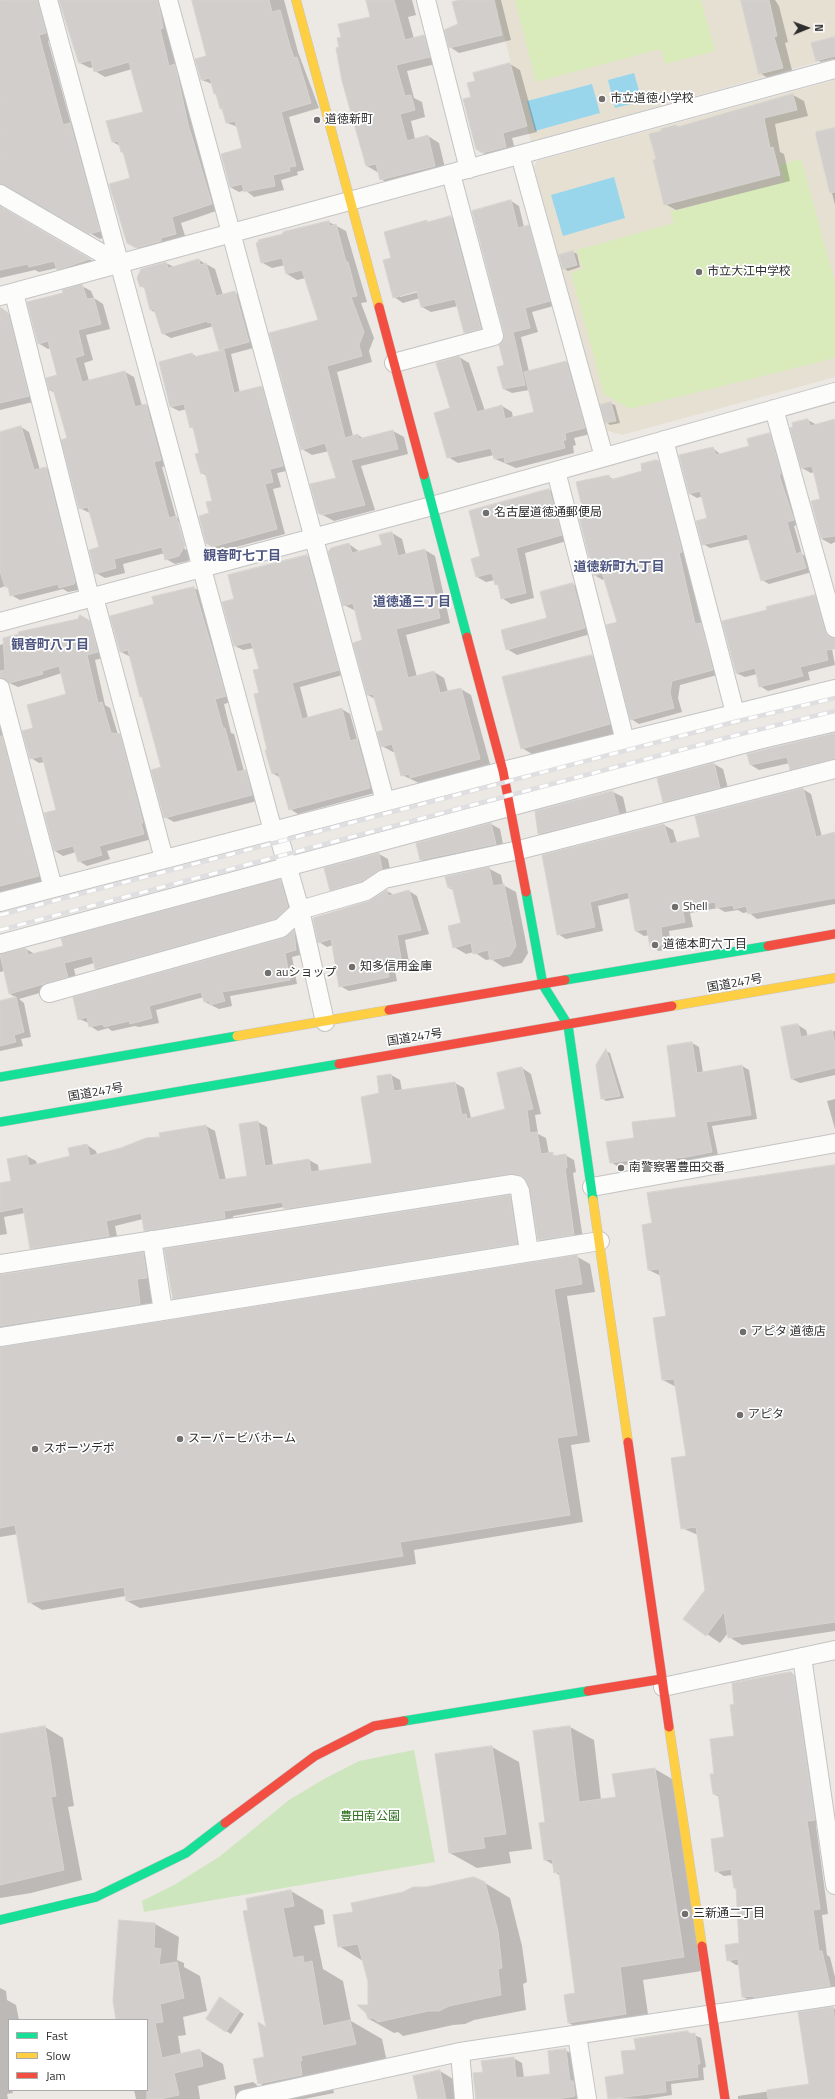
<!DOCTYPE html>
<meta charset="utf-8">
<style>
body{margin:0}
#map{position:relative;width:835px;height:2099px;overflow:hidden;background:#ece8e4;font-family:"Titillium Web",sans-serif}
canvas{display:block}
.legend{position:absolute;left:8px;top:2019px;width:140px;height:72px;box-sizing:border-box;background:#fff;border:1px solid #ababab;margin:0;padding:5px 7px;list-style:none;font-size:12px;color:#2e2e2e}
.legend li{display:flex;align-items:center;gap:8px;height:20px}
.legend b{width:20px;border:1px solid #ababab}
.north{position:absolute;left:787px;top:8px;width:40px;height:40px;-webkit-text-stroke:3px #fff;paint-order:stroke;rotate:89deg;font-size:11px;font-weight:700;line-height:16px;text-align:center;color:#2e2e2e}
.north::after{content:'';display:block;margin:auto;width:14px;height:18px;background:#2e2e2e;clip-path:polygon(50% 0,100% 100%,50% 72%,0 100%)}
</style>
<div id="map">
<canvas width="835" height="2099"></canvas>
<ul class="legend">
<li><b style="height:5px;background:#16e098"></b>Fast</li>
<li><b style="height:5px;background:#ffcf43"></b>Slow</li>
<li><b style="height:5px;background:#f24e42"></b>Jam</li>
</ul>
<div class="north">N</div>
</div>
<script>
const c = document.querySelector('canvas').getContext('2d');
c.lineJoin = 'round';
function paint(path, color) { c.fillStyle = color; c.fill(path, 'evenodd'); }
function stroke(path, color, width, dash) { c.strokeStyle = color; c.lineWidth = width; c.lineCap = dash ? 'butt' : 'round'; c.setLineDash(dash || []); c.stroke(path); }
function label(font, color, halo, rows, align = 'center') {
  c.font = font + ' "Titillium Web","Noto Sans JP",sans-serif'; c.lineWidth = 3.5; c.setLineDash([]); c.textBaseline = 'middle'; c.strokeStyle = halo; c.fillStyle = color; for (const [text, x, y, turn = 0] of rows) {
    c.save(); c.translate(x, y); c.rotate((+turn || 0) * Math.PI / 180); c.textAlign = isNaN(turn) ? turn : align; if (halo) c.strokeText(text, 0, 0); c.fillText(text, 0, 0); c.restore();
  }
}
paint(new Path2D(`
 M495,0H835V57L531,142Z
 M835,80V377L622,435L604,430L534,167L537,161Z`), '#e6e0d3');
paint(new Path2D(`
 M414,1750L435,1862L144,1912L142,1901L174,1885L219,1857L289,1800L324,1779L359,1761Z`), '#cee6be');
paint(new Path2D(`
 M515,0H701L715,51L665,64L661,49L536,82Z
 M801,159L835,282V358L630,409L604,394L571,273L583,269L577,250L674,223L670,212L784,182L780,165Z`), '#d9eabb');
paint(new Path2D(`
 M634,73L642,101L615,108L608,80Z
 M592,84L600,113L535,131L527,101Z
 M614,177L625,218L563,236L551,195Z`), '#99d6ec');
paint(new Path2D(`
 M12,0H50L56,39L48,41L71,124L80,130L109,236L100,239L15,190L0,174V4Z
 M60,0H160L222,209L181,223L186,239L147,253L128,243L131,179L124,153L121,152L120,146L113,142L144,113L132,69L105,77L95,71L94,67L90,68L80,63Z
 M193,0H284L298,52L319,108L289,117L304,170L297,172L298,175L281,180L284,190L254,197L245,190L239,192L230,187L243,149L238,127L227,123L212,84L202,80L208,56Z
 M372,0H412L416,15L408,17L414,39L424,36L435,43L440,63L407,71L414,98L422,102L425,117L411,121L415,139L428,136L439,143L446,172L392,186L381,179L379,173L367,166L337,48H340L343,37L371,18Z
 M464,0H501L511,40L459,53L450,47L459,25Z
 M741,0H775L779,6L788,42L785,43L793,74L771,80L760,73Z
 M835,38V59L821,62L817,60Z
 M510,64L520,70L537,132L512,138L516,153L494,159L483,153L472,98L476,81Z
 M793,95L804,101L808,116L775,124L780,152L784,154L790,181L676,210L665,204L657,160L676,126L678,127Z
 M835,129V205L817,133Z
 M511,201L519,206L524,227L528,226L536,231L557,305L532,312L538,332L521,337L529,372L566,362L576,368L594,433L574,438L576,445L573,446L574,453L516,468L495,459L494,455L458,463L448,457L451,409L459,357L469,363L485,411L502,406L512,412L513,418L535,413L529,390L512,393L504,389Z
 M0,203L5,210L98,264L67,275L57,268L39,272L35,270L0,278Z
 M451,217L460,223L490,334L474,338L465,332L458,306L431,312L422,307L420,298L403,303L394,297L392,259L426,221L429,223ZM422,289V291L400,297V295Z
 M329,222L346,231L367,302L361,303L374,338L369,351L372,362L337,372L353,436L358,435L364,439L393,431L404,437L408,454L361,466L375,510L334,521L319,513L337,479L329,451L312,455L302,449L319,321L306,278L297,280L287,274L285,265L272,268L261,262Z
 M573,252L577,254L580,267L568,271L563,268Z
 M199,260L215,269L223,295L234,292L243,297L257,347L231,354L240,393L261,387L270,391L291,470L277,473L281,487L273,489L285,534L221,551L207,543L213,501L207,476L202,473L200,454L194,429L191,427L187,409L179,411L171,407L192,354L197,357L222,351L220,350L214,326L171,338L162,333L156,313L151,310L146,289L141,286L142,269L166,263L174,267Z
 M82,286L91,291L94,298L103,304L110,329L86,335L93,360L84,363L89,381L125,372L134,377L142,406L146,405L156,410L170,465L162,467L176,517L185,522L194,551L188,561L175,564L166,559L165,553L123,564L125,573L105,578L96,573L100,548L90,513L79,508L68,439L55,393L50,390L58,375L51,348L48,349L38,343L64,294ZM177,522H179L187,549L185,550Z
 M0,310L11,315L37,401L0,410Z
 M610,403L615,405L620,423L610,425L606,422Z
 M808,420L817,425L835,420V542L831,544L822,539L812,502L822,499L814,472L811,473L802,468L791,428Z
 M21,427L29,432L40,470L46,468L55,473L83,589L68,592L63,589L20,600L11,595L10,589L5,586L0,588V433Z
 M770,434L777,438L801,524L794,526L802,554L808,558L812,572L769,584L762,580L750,539L710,548L703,544L708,518L703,496L697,498L690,494L713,448L721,455L750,446Z
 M658,462L667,467L697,606L702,625L709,629L721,674L680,685L678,698L682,712L639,724L631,719L618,622L605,579L603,580L594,575L578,512L585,516L608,476L614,480L644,472Z
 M549,490L558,495L570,540L525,553L534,598L511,604L502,598L499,586L496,584L495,580L486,582L477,577L481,557Z
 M392,533L402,539L406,555L425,550L435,556L450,623L406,635L417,677L434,672L444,678L448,692L461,689L471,695L490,764L421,784L402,775L395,752H393L382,746L385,731L375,699L368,695L363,641L356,611L344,605L349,544L360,552L383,546Z
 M307,556L315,561L346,674L300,687L308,718L342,709L350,714L357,739L365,744L378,792L298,814L290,809L281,778L272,773L260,693V669L254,648L243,650L235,646V600Z
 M572,584L582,589L594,633L517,655L507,649L548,619Z
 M194,588L203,593L234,701L224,704L231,733L234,734L244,771L255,776L261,800L174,822L165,817L162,768L131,657L121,652L155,605Z
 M815,596L823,601L835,665L808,672L810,680L768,691L760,686L757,674L745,677L736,673L768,611Z
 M80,616L98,627L106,657L95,660L105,705L110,708L118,735L128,740L152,839L107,851L110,859L87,866L79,861L76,852L63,856L55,851L57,811L45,762L39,763L31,758L35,729L68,695L62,673L18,687L7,682L0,687V645L78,620Z
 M592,656L607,664L625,733L537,757L522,748Z
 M0,720L47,881L0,892Z
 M835,734V766L800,774L791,769L790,763L759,770L751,765Z
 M714,764L723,769L729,792L672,807L663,802Z
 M803,789L811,794L822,837L835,833V904L757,919L748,912L743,913L738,910L725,912L718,908L690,913L693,927L669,931L671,949L659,951L651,946L649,935L644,936L636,931L630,898L598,906L603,931L566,939L558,934L544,856L664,825L673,830L677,843L701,838Z
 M613,792L623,797L628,819L549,839L539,834Z
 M491,824L500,829L504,849L430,865L421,860L418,844Z
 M379,854L388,859L391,874L339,895L330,890L325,868Z
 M488,868L501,875L503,885L516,892L528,953L522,963L503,967L491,959L486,960L474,952L466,954L454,947L462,924L454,890L449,888Z
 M280,881L290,886L297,912L285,924L105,974L96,969L94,963L74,969L77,982L19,999L24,1003L31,1037L21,1039L23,1046L0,1051V1002L17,998L10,994L4,971L0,972V954L26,949L35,954L65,947Z
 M387,891L394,895L409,891L417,896L429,934L405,940L410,968L395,971L397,981L349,991L340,986L333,945L327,947L319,942L370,902Z
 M294,932L302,936L304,954L292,957L297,984L230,996L232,1006L219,1009L205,1002L204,997L156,1010L159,1023L139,1027L135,1026L112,1031L108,1028L98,1031L90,1026L89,1023L79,1019L284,939Z
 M798,1025L806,1030L808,1037L835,1031V1075L800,1083L792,1079Z
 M692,1043L699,1047L703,1073L742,1066L749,1070L757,1119L712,1126L718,1155L693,1161L654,1165L649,1161L617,1166L611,1162L635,1138L677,1118L668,1046Z
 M606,1051L610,1053L624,1098L606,1101L602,1098Z
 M522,1068L531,1074L541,1114L535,1115L538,1134L546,1138L549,1154L557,1156L565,1155L574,1160L576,1172L573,1173L583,1239L548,1245L539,1240L530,1186L526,1180L520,1178L294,1214L284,1207L233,1216L234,1223L154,1236L145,1230L143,1219L115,1226L118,1241L40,1253L31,1248L25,1213L4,1217L7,1234L0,1235V1184L13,1181L8,1160L27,1156L36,1161L37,1165L71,1157L87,1145L96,1151L97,1155L206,1126L215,1131L226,1180L249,1177L258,1122L267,1127L273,1166L309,1160L318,1165L319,1172L373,1164L380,1094L391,1075L400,1080L402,1091L455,1083L464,1088L471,1118L506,1110Z
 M835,1099V1129L827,1101Z
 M835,1166V1631L742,1645L729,1637L728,1633L720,1643L685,1619L706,1590L698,1535L682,1528L687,1457L676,1387L663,1380L667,1317L661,1276L649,1270L653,1224Z
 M510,1196L518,1201L525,1248L183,1303L174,1298Z
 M143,1253L157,1261L160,1285L150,1287L154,1311L4,1341L3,1348L576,1256L590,1264L595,1292L567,1296L590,1442L571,1445L583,1522L414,1550L416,1564L140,1608L127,1601L126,1596L42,1610L29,1602L18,1534L0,1537V1278Z
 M790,1673L799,1678L823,1824L816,1825L828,1914L822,1915L827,1955L830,1957L835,1977V1992L752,2001L743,1997L739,1965H736L728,1960L740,1944L737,1889L735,1888L733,1875L724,1876L716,1871L725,1838L719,1797L714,1794L715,1775L736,1737Z
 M45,1727L63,1738L74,1806L68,1807L82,1880L31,1893L0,1898V1735Z
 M570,1727L594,1740L601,1800L617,1798L655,1769L679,1783L708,1970L643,1980L650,2028L593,2036L569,2023L576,1994L560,1876L555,1872L554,1865L545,1860L546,1822Z
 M492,1747L519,1762L532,1849L509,1852L511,1863L477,1868L450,1853L436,1755Z
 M485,1883L510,1898L522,1946L527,1982L523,1984L526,2010L474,2020L465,2024L453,2025L403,2036L398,2032L394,2033L369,2019V1982L363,1961L339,1946L354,1912L427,1888Z
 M291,1891L323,1910L325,1924L314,1926L323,1969L343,1981L351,2021L382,2039L387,2062L331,2079L334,2093L304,2099H286L259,2083L266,2058L267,2028L245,1912Z
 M120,1921L155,1924L179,1937L177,1960L184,1963V1967L200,1976L207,2011L183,2017L186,2035L178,2036L181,2055L199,2050L223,2064L226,2079L198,2086L200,2099H136L134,2090H147V2020H117Z
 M0,1988L6,1991L7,2000L16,2005L19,2020H9V2090H12L13,2093L7,2094L8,2099H0Z
 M220,1999L244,2014L231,2034L207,2019Z
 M833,2008L835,2009V2099H738V2096L810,2085Z
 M688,2032L701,2038L706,2067L703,2068L704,2080L671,2084L672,2095L646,2099L609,2098L625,2074L637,2050Z
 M565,2050L574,2055L583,2099H478L484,2073L513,2058L522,2063L524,2078L551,2075Z
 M440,2071L453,2079L457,2099H419Z
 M253,2082L257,2085V2088L240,2099H236L234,2086Z`), '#0003');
const building = new Path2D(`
 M0,0H38L46,33L39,35L63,125L70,123L100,231L89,234L0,184Z
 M59,0H158L163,28L160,29L169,66L175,64L188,124L212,204L172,217L176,234L161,238V241L136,248L127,243L109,184L130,178L123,152H121L118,141L112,142L106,121L143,112L129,62L94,72L91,60L79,63Z
 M192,0H269L272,12L280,10L290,46L294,58L297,57L311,103L281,112L296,166L289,167L290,171L273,175L275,186L244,192L242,184L230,187L221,154L242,148L235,121L226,123L222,108L220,109L216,94H214L210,78L201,80L195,59L206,56Z
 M366,0H394L405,40L424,35L430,57L396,65L405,96L411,95L415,110L400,114L407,141L428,135L435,166L380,180L376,164L366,166L342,81L336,48L339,47L337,38L341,37L338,24L370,17Z
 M460,0H494L502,35L449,48L444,30L458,24L452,2Z
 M741,0H769L777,36L774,37L783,68L759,74Z
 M835,37V56L816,61L811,43Z
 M510,63L527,126L503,133L506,147L482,153L476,149L463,99L471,97L467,83L475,81L473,73Z
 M793,94L797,110L764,118L770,148L773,147L780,175L664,205L653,160L656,159L649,134L661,131V129L676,125L677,127Z
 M835,128V192L830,193L816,136V132Z
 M511,200L518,228L529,225L550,301L525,308L530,328L513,332L525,385L503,389L497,367L504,365L499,345L504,339V333L472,211Z
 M0,206L90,259L57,270L54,261L29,267L28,264L0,270Z
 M451,216L481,329L464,333L455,299L421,307L417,291L393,298L383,260L391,258L384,232L427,220V222Z
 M329,221L330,226L336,224L346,262H348L357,296L351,297L364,332L359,345L362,356L327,366L345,438L358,434L359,439L393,430L398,449L351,460L365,505L322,515L318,513L310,484L336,478L325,443L301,450L269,333L318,320L302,270L286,274L282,258L261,263L256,243L259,242L258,240L283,234V232Z
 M573,251L577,265L563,269L559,255Z
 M199,259L200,265L206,263L216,296L235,291L249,342L219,350L211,322L208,323L207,321L162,334L154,309L150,310L144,286L140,287L137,278L141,269L166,262L168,268Z
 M82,284L87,299L94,298L101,324L78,330L84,355L75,358L82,382L125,371L135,407L146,404L161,460L154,462L169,518L176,516L185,545L179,556L165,560L162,547L114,559L116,568L95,574L89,550L99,547L88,507L79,509L61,440L67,438L53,389L49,391L46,378L57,375L48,341L38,344L27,302L63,293L62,290Z
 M0,307L8,313L29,396L0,403Z
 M224,350L234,393L262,386L283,466L270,469L273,482L265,484L277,529L212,547L206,543L199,516L209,513L206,502L212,501L205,472L201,474L195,454L199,453L193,427L190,428L184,404L170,407L159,362L192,353L193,357Z
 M459,356L477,412L502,405L505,419L534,412L524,372L566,361L585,428L565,433L566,440H563L565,448L505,463L504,457L494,459L491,448L447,458L434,413L450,408L436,363Z
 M611,402L616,421L605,423L600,405Z
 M808,419L810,426L835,419V536L821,538L811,501L820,499L812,466L801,468L790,428L793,427L792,423Z
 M21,426L34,470L46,467L75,581L74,584L59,588L58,584L10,596L8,587H5L0,571V432Z
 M770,433L781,474L779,475L794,520L787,522L796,554L801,552L806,568L761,581L747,534L702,545L696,521L707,518L700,491L689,494L679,455L713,447L716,455L749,446L747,439Z
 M656,460L659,461L682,552L679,553L695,624L701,623L713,670L672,681L670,693L674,708L630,720L606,625L617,622L602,573L594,576L577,509L584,515L576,482L609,475L610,480L642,471L641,464Z
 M549,489L562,535L516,548L526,593L501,599L498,584L495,585L492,573L476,577L471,559L480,556L469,511Z
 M392,532L398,556L425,549L440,618L396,629L408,678L434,671L440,693L461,688L480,759L410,778L409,774L401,776L392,744L381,747L377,732L383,730L373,694L367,695L353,643L362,640L353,603L343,606L328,552L331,548L349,543L352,553L382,545L379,535Z
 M307,555L339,670L292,683L302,719L342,708L350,741L357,739L370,788L289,810L278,772L272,774L265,750H267L254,694L259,693L253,670L259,669L251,642L234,646L222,602L234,599L228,575Z
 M573,583L585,628L506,650L501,630L547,618L540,592Z
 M194,587L226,696L215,699L223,728H225L237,772L246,770L252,795L164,818L151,770L161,767L142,697H140L128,650L120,652L110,616L154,604L152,597Z
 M815,595L825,631L828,636L835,638V649L826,650L828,660L800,667L803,676L759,687L755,668L736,673L722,621L767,610L766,607Z
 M80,615L90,621L98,652L87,655L98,703L102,702L111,733L120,734L143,823H141L144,834L99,846L102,855L78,862L73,846L54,851L44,813L56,810L42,756L30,759L22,731L33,728L27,705L66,694L59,666L42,671L43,674L9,683L0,678V671L5,670L3,638L19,634L18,632L78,619Z
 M592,655L610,724L521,749L502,677Z
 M835,733V759L790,770L787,757L750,765L747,754Z
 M0,736H2L39,876L0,886Z
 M714,763L720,788L663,802L657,778Z
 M803,788L816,837L835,832V898L748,914L746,906L734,909L733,905L716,908L715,902L682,908L685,922L661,927L663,945L650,947L647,929L635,931L628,892L590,902L595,927L557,935L542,855L664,824L670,844L700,837L695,816Z
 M613,791L619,814L538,834L535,811Z
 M491,823L496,844L420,860L416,843Z
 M379,853L382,869L362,881L330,891L324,868Z
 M489,867L493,886L504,884L516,946L510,956L490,960L488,950L473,954L471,943L453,948L448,926L461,923L452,887L448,888L445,877Z
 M280,879L288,907L276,919L95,969L92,956L64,963L68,977L9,994L0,954L26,948L28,955L63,946L61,938Z
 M387,890L388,896L409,890L421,930L397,935L402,964L387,967L389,977L339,987L331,939L318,943L313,918L369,901Z
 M294,930L296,950L285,953L290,980L222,992L225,1001L210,1005L209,1001L204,1002L201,992L149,1006L152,1018L130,1024L129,1021L104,1027L103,1024L89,1027L87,1017L78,1020L73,997L284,938Z
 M16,997L24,1032L14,1035L16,1042L0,1046V1001Z
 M798,1024L801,1037L832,1030L835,1045V1068L791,1079L781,1027Z
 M692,1042L697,1073L742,1065L751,1115L706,1122L712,1152L686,1157L647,1161L646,1158L610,1163L606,1142L634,1138L632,1122L676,1117L667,1046Z
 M606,1049L620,1096L601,1099L596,1065Z
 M522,1067L533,1109L527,1110L530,1133L537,1132L541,1154L553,1152V1156L566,1154L567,1168H565L574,1235L538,1240L529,1187L524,1177L514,1174L284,1209L282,1202L224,1211L225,1218L144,1231L141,1213L106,1221L109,1236L30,1249L23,1207L0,1212V1183L11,1181L7,1159L27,1155L29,1166L70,1156L68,1148L87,1144L90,1156L121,1148L146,1138L160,1137L159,1133L206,1125L219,1180L247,1176L239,1124L258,1121L265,1166L309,1159L311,1172L372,1163L361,1097L379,1093L377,1076L391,1074L394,1091L455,1082L462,1115L466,1114L467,1119L505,1109L497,1073Z
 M835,1165V1622L728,1638L724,1612L706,1636L683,1619L705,1590L696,1527L681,1529L671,1458L686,1456L674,1379L662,1380L653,1318L666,1316L659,1269L648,1270L642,1225L652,1223L647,1193Z
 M510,1195L517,1244L173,1299L164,1249Z
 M143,1252L147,1278L137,1279L140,1304L0,1326V1275Z
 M577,1255L582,1284L554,1289L577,1435L557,1438L570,1515L400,1542L403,1556L126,1601L124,1587L28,1603L15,1525L0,1528V1347Z
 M791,1672L794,1675L815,1820L807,1821L820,1909L813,1910L819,1951H822L830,1986L754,1998V1996L742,1997L738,1959L727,1961L725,1945L739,1943L736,1888H734L731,1869L715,1872L711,1839L724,1837L718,1794H713L710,1774H714L710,1739L734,1736L730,1705L734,1704L732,1683Z
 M45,1726L56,1796L51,1797L64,1870L0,1885V1734Z
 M570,1726L579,1802L616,1797L612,1774L655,1768L684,1957L620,1967L626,2014L568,2023L564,1995L575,1993L559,1872L554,1873L552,1859L544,1860L539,1823L545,1822L533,1731Z
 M492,1746L506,1834L483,1837L485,1848L449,1853L435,1754Z
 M474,1877L485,1882L498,1931L502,1968L498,1969L501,1995L449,2006L439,2011H428L378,2022L373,2018L368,2019L366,2013L357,2005H368V1982L358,1944L338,1947L333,1915L353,1912L351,1903L403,1892L413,1887H426Z
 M291,1890L294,1906L283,1908L293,1958L303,1956L304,1963L312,1961L323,2026L350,2020L356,2044L301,2056L302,2061H300L302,2075L258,2084L253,2059L264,2057L258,2022L266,2027L243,1911L248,1910L246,1899Z
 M119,1920L155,1923L154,1948L161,1949L159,1965L177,1962L184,1998L160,2004L163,2022L155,2023L162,2058L200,2049L203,2066L174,2073L179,2095L160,2099H147V2020H116L113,2001Z
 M220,1997L240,2011L226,2032L206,2019Z
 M833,2007L835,2023V2099H768L767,2090L809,2084L798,2012Z
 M688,2031L689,2034L695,2033L700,2064H697L698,2077L665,2081L666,2092L608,2099L605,2077L624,2074L621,2051L636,2050L634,2039Z
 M566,2049L570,2081H573L575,2096L557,2099H476L473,2073L483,2072L481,2061L514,2057L516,2078L550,2074L548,2051Z
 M440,2070L446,2099H418L413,2076Z`);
paint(building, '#d1cecb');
stroke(building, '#d7d4d0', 1);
const street = new Path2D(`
 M48,0L273,831
 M168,0L385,801
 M426,0L469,169
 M520,155L604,457
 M0,194L120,264
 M14,293L90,598
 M0,296L835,69
 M394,363L494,336L451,174
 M774,409L835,628
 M664,440L735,713
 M556,471L625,741
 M94,597L164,859
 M0,622L432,506L835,392
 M0,688L53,888
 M277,830L300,910L325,1022
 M0,902L503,771L835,689
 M0,944L758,740L835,722
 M49,993L281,928L300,910L366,891L384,879L519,850L835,769
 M592,1187L835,1143
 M152,1240L163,1311
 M0,1264L512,1184L517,1185L520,1191L529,1252
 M0,1337L600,1241
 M802,1657L835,1885
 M663,1687L835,1650
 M577,2035L587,2099
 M460,2052L464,2099
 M245,2099L460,2052L835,1996`);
const fast = new Path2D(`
 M424,475L467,637
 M526,892L543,985L568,1025L593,1200
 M565,980L768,946
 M0,1077L237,1036
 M0,1122L339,1064
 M404,1721L588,1691
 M0,1920L96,1897L186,1853L225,1823`);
const slow = new Path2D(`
 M296,0L379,307
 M672,1006L835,978
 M237,1036L389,1010
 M593,1200L628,1442
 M669,1727L702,1946`);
const jam = new Path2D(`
 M379,307L424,475
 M467,637L503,771L526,892
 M768,946L835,934
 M389,1010L565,980
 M339,1064L672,1006
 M628,1442L669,1727
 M588,1691L662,1679
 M225,1823L315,1756L374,1726L404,1721
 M702,1946L725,2099`);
stroke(street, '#c5c4c5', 20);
stroke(fast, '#c5c4c5', 10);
stroke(slow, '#c5c4c5', 10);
stroke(jam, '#c5c4c5', 10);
stroke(street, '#fcfcfb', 18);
stroke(fast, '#16e098', 9);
stroke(slow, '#ffcf43', 9);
stroke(jam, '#f24e42', 9);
const rail = new Path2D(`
 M0,915L734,722L835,698
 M0,930L737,735L835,711`);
stroke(rail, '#dfdfe1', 4.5);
stroke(rail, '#fff', 3, [9]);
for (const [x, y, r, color] of [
 [602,99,4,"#706f6e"],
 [317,120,4,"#706f6e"],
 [699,272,4,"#706f6e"],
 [486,513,4,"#706f6e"],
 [675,907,4,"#706f6e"],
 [655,945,4,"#706f6e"],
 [352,967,4,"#706f6e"],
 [268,973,4,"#706f6e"],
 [621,1168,4,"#706f6e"],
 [743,1332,4,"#706f6e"],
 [740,1415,4,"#706f6e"],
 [180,1439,4,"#706f6e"],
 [35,1449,4,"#706f6e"],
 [685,1914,4,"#706f6e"]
]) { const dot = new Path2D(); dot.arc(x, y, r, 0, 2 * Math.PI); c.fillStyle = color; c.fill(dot); stroke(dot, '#fff', 1.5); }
label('12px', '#2e2e2e', '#fff', [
 ["市立道徳小学校",610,99],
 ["道徳新町",325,120],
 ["市立大江中学校",707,272],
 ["名古屋道徳通郵便局",494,513],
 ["Shell",683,907],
 ["道徳本町六丁目",663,945],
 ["知多信用金庫",360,967],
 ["auショップ",276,973],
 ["南警察署豊田交番",629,1168],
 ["アピタ 道徳店",751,1332],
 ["アピタ",748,1415],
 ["スーパービバホーム",188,1439],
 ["スポーツデポ",43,1449],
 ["三新通二丁目",693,1914]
], 'left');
label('12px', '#2e2e2e', '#fff', [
 ["国道247号",735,984,-10],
 ["国道247号",415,1038,-9],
 ["国道247号",96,1093,-10]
]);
label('12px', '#2c6e1b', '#fff', [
 ["豊田南公園",370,1817]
]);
label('bold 13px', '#4d5680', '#fff', [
 ["観音町七丁目",242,557],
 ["道徳新町九丁目",619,568],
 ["道徳通三丁目",412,603],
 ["観音町八丁目",50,646]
]);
</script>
